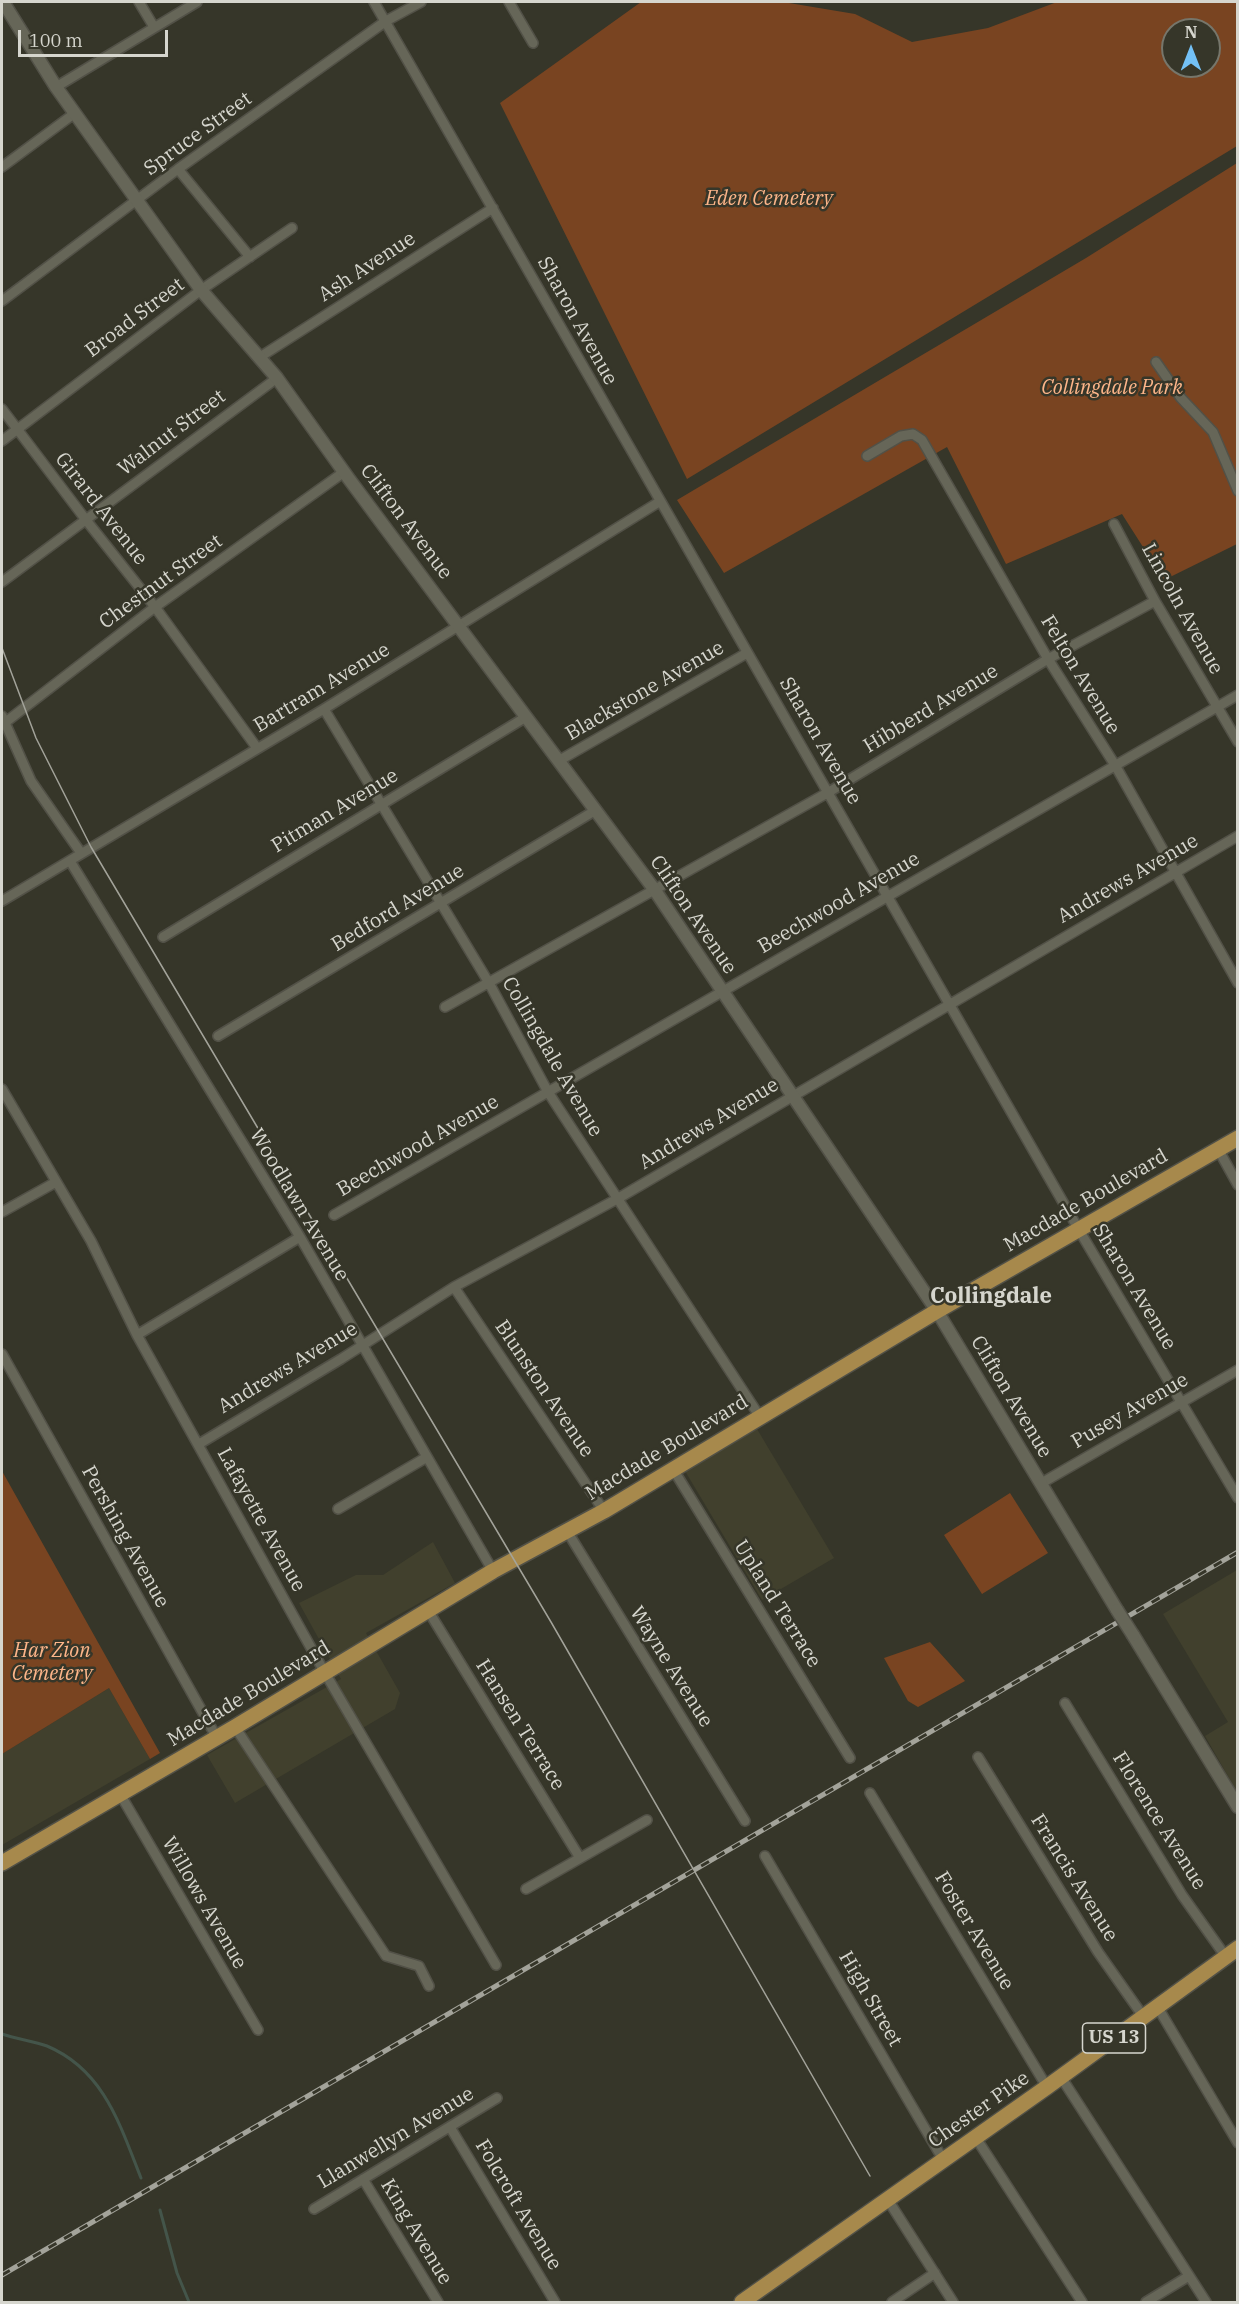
<!DOCTYPE html>
<style>
body{margin:0}
#map{position:relative;width:1239px;height:2304px;overflow:hidden;background:#363629;font-family:"IBM Plex Serif",serif}
canvas{display:block}
.frame{position:absolute;inset:0;border:3px solid #d6d6ce;pointer-events:none}
.north{position:absolute;left:1161px;top:18px;width:60px;height:60px;box-sizing:border-box;background:#363629;border:2px solid #76766b;border-radius:50%;rotate:0deg;font-size:16px;font-weight:700;line-height:24px;text-align:center;color:#d6d6ce}
.north::after{content:'';display:block;margin:auto;width:21px;height:27px;background:#73c1f6;clip-path:polygon(50% 0,100% 100%,50% 72%,0 100%)}
.scale{position:absolute;left:18px;top:30px;width:150px;height:27px;box-sizing:border-box;border:3px solid #d6d6ce;border-top:0;padding-left:8px;font-size:18px;line-height:21px;white-space:nowrap;color:#d6d6ce;-webkit-text-stroke:4px #363629;paint-order:stroke}
</style>
<div id="map">
<canvas width="1239" height="2304"></canvas>
<div class="frame"></div>
<div class="north">N</div>
<div class="scale">100 m</div>
</div>
<script>
const c = document.querySelector('canvas').getContext('2d');
c.lineJoin = 'round';
function paint(path, color) { c.fillStyle = color; c.fill(path, 'evenodd'); }
function stroke(path, color, width, dash) { c.strokeStyle = color; c.lineWidth = width; c.lineCap = dash ? 'butt' : 'round'; c.setLineDash(dash || []); c.stroke(path); }
function label(font, color, halo, rows, align = 'center') {
  c.font = font + ' "IBM Plex Serif",serif'; c.lineWidth = 5; c.setLineDash([]); c.textBaseline = 'middle'; c.strokeStyle = halo; c.fillStyle = color; for (const [text, x, y, turn = 0] of rows) {
    c.save(); c.translate(x, y); c.rotate((+turn || 0) * Math.PI / 180); c.textAlign = isNaN(turn) ? turn : align; if (halo) c.strokeText(text, 0, 0); c.fillText(text, 0, 0); c.restore();
  }
}
paint(new Path2D(`
 M757,1429L834,1558L762,1600L685,1471Z
 M433,1542L455,1583L366,1633L400,1693L395,1709L235,1803L207,1755L341,1679L299,1603L356,1575H383Z
 M1237,1570V1792L1205,1736L1228,1722L1163,1614Z
 M109,1688L150,1759L2,1845V1754Z`), '#41402d');
paint(new Path2D(`
 M641,2H783L855,14L912,42L988,28L1057,2H1237V146L687,479L500,103ZM1173,30H1209V66H1173Z
 M1237,163V544L1164,580L1122,514L1006,564L947,447L724,573L677,500L1086,258Z
 M2,1471L160,1753L150,1759L109,1688L2,1754Z
 M1010,1493L1048,1553L982,1594L944,1535Z
 M930,1642L965,1681L918,1707L908,1701L884,1658Z`), '#794421');
stroke(new Path2D(`
 M2,2034C16,2039 33,2041 47,2046C104,2070 120,2125 141,2178
 M160,2210L177,2273L189,2302`), '#44554a', 3);
const minor = new Path2D(`
 M139,2L154,27
 M374,2L1079,1230L1238,1498
 M509,2L533,43
 M56,87L197,2
 M2,167L75,113
 M178,169L250,257
 M2,301L178,169L386,21L421,2
 M260,357L493,208
 M1156,362L1181,398L1213,432L1238,491
 M2,409L86,520L155,607L257,748
 M2,441L201,290L292,228
 M867,456L901,436L913,434L922,440L1048,659L1115,765L1238,983
 M1114,524L1155,601L1238,742
 M2,582L277,378
 M324,709L489,983L548,1092L760,1417
 M2,716L31,781L81,853
 M2,725L155,607L344,472
 M560,760L747,653
 M70,861L300,1237L493,1571
 M2,901L324,709L659,502
 M163,937L526,717
 M445,1007L829,792L1048,659L1155,601
 M218,1036L596,810
 M2,1089L91,1241L137,1335L325,1673L496,1965
 M1218,1149L1238,1185
 M2,1212L56,1182
 M334,1215L1238,695
 M454,1287L604,1511
 M137,1335L300,1237
 M2,1354L217,1738
 M199,1444L341,1359L454,1287L617,1199L1238,836
 M673,1469L850,1758
 M1040,1484L1238,1370
 M338,1509L427,1457
 M567,1531L745,1821
 M429,1612L580,1858
 M1065,1703L1182,1895L1226,1957
 M235,1727L386,1956L419,1966L429,1986
 M978,1757L1098,1952L1143,2016
 M870,1793L1047,2087
 M120,1794L258,2030
 M765,1856L944,2161
 M526,1889L647,1820
 M1157,2006L1238,2143
 M1061,2077L1206,2302
 M450,2127L555,2302
 M976,2138L1082,2302
 M363,2179L438,2302
 M888,2200L953,2302
 M314,2209L497,2098
 M892,2302L935,2273
 M1146,2302L1189,2276`);
const tertiary = new Path2D(`
 M3,2L56,87L201,290L277,378L349,479L654,889L937,1311L1117,1610
 M1133,1635L1238,1807`);
const primary = new Path2D(`
 M2,1863L235,1727L493,1571L604,1511L937,1311L1238,1138
 M742,2302L1047,2087L1238,1948`);
stroke(minor, '#525147', 12);
stroke(tertiary, '#525147', 15);
stroke(primary, '#525147', 18);
stroke(minor, '#666658', 9);
stroke(tertiary, '#666658', 12);
stroke(primary, '#a7894c', 15);
stroke(new Path2D(`
 M2,648L36,738L91,847L551,1622L870,2176`), '#a3a39a', 1.5);
const rail = new Path2D(`
 M2,2275L1238,1552`);
stroke(rail, '#a3a39a', 5);
stroke(rail, '#363629', 3, [9]);
const tertiaryBridge = new Path2D(`
 M1117,1610L1133,1635`);
stroke(tertiaryBridge, '#525147', 15, []);
stroke(tertiaryBridge, '#666658', 12);
for (const [x, y, w] of [
 [1114,2038,63]
]) { const box = new Path2D(); box.roundRect(x - w / 2, y - 15, w, 30, 4.5); c.fillStyle = '#363629'; c.fill(box); stroke(box, '#d6d6ce', 1.5); }
label('bold 18px', '#d6d6ce', null, [
 ["US 13",1114,2038]
]);
label('20px', '#d6d6ce', '#363629', [
 ["Spruce Street",198,134,-36],
 ["Ash Avenue",367,267,-33],
 ["Broad Street",135,318,-37],
 ["Sharon Avenue",577,321,61],
 ["Walnut Street",172,433,-37],
 ["Girard Avenue",101,509,52],
 ["Clifton Avenue",406,522,53],
 ["Chestnut Street",161,582,-36],
 ["Lincoln Avenue",1182,609,61],
 ["Felton Avenue",1080,675,59],
 ["Bartram Avenue",322,688,-31],
 ["Blackstone Avenue",645,691,-30],
 ["Hibberd Avenue",931,709,-31],
 ["Sharon Avenue",820,741,60],
 ["Pitman Avenue",335,811,-31],
 ["Andrews Avenue",1128,879,-30],
 ["Beechwood Avenue",839,903,-30],
 ["Bedford Avenue",398,908,-31],
 ["Clifton Avenue",693,915,56],
 ["Collingdale Avenue",552,1057,60],
 ["Andrews Avenue",709,1124,-31],
 ["Beechwood Avenue",418,1146,-30],
 ["Macdade Boulevard",1086,1201,-30],
 ["Woodlawn Avenue",299,1205,59],
 ["Sharon Avenue",1134,1287,59],
 ["Andrews Avenue",288,1368,-31],
 ["Blunston Avenue",544,1389,56],
 ["Clifton Avenue",1011,1397,59],
 ["Pusey Avenue",1130,1411,-30],
 ["Macdade Boulevard",667,1448,-31],
 ["Lafayette Avenue",261,1520,61],
 ["Pershing Avenue",125,1537,61],
 ["Upland Terrace",777,1604,58],
 ["Wayne Avenue",671,1667,58],
 ["Macdade Boulevard",249,1694,-31],
 ["Hansen Terrace",520,1725,58],
 ["Florence Avenue",1159,1821,58],
 ["Francis Avenue",1074,1878,58],
 ["Willows Avenue",204,1903,60],
 ["Foster Avenue",974,1931,59],
 ["High Street",870,1999,60],
 ["Chester Pike",979,2110,-35],
 ["Llanwellyn Avenue",396,2138,-31],
 ["Folcroft Avenue",518,2205,59],
 ["King Avenue",416,2232,59]
]);
label('italic 20px', '#fdb589', '#363629', [
 ["Eden Cemetery",769,199],
 ["Collingdale Park",1112,388],
 ["Har Zion",52,1651],
 ["Cemetery",52,1674]
]);
label('bold 22px', '#d6d6ce', '#363629', [
 ["Collingdale",991,1297]
]);
</script>
